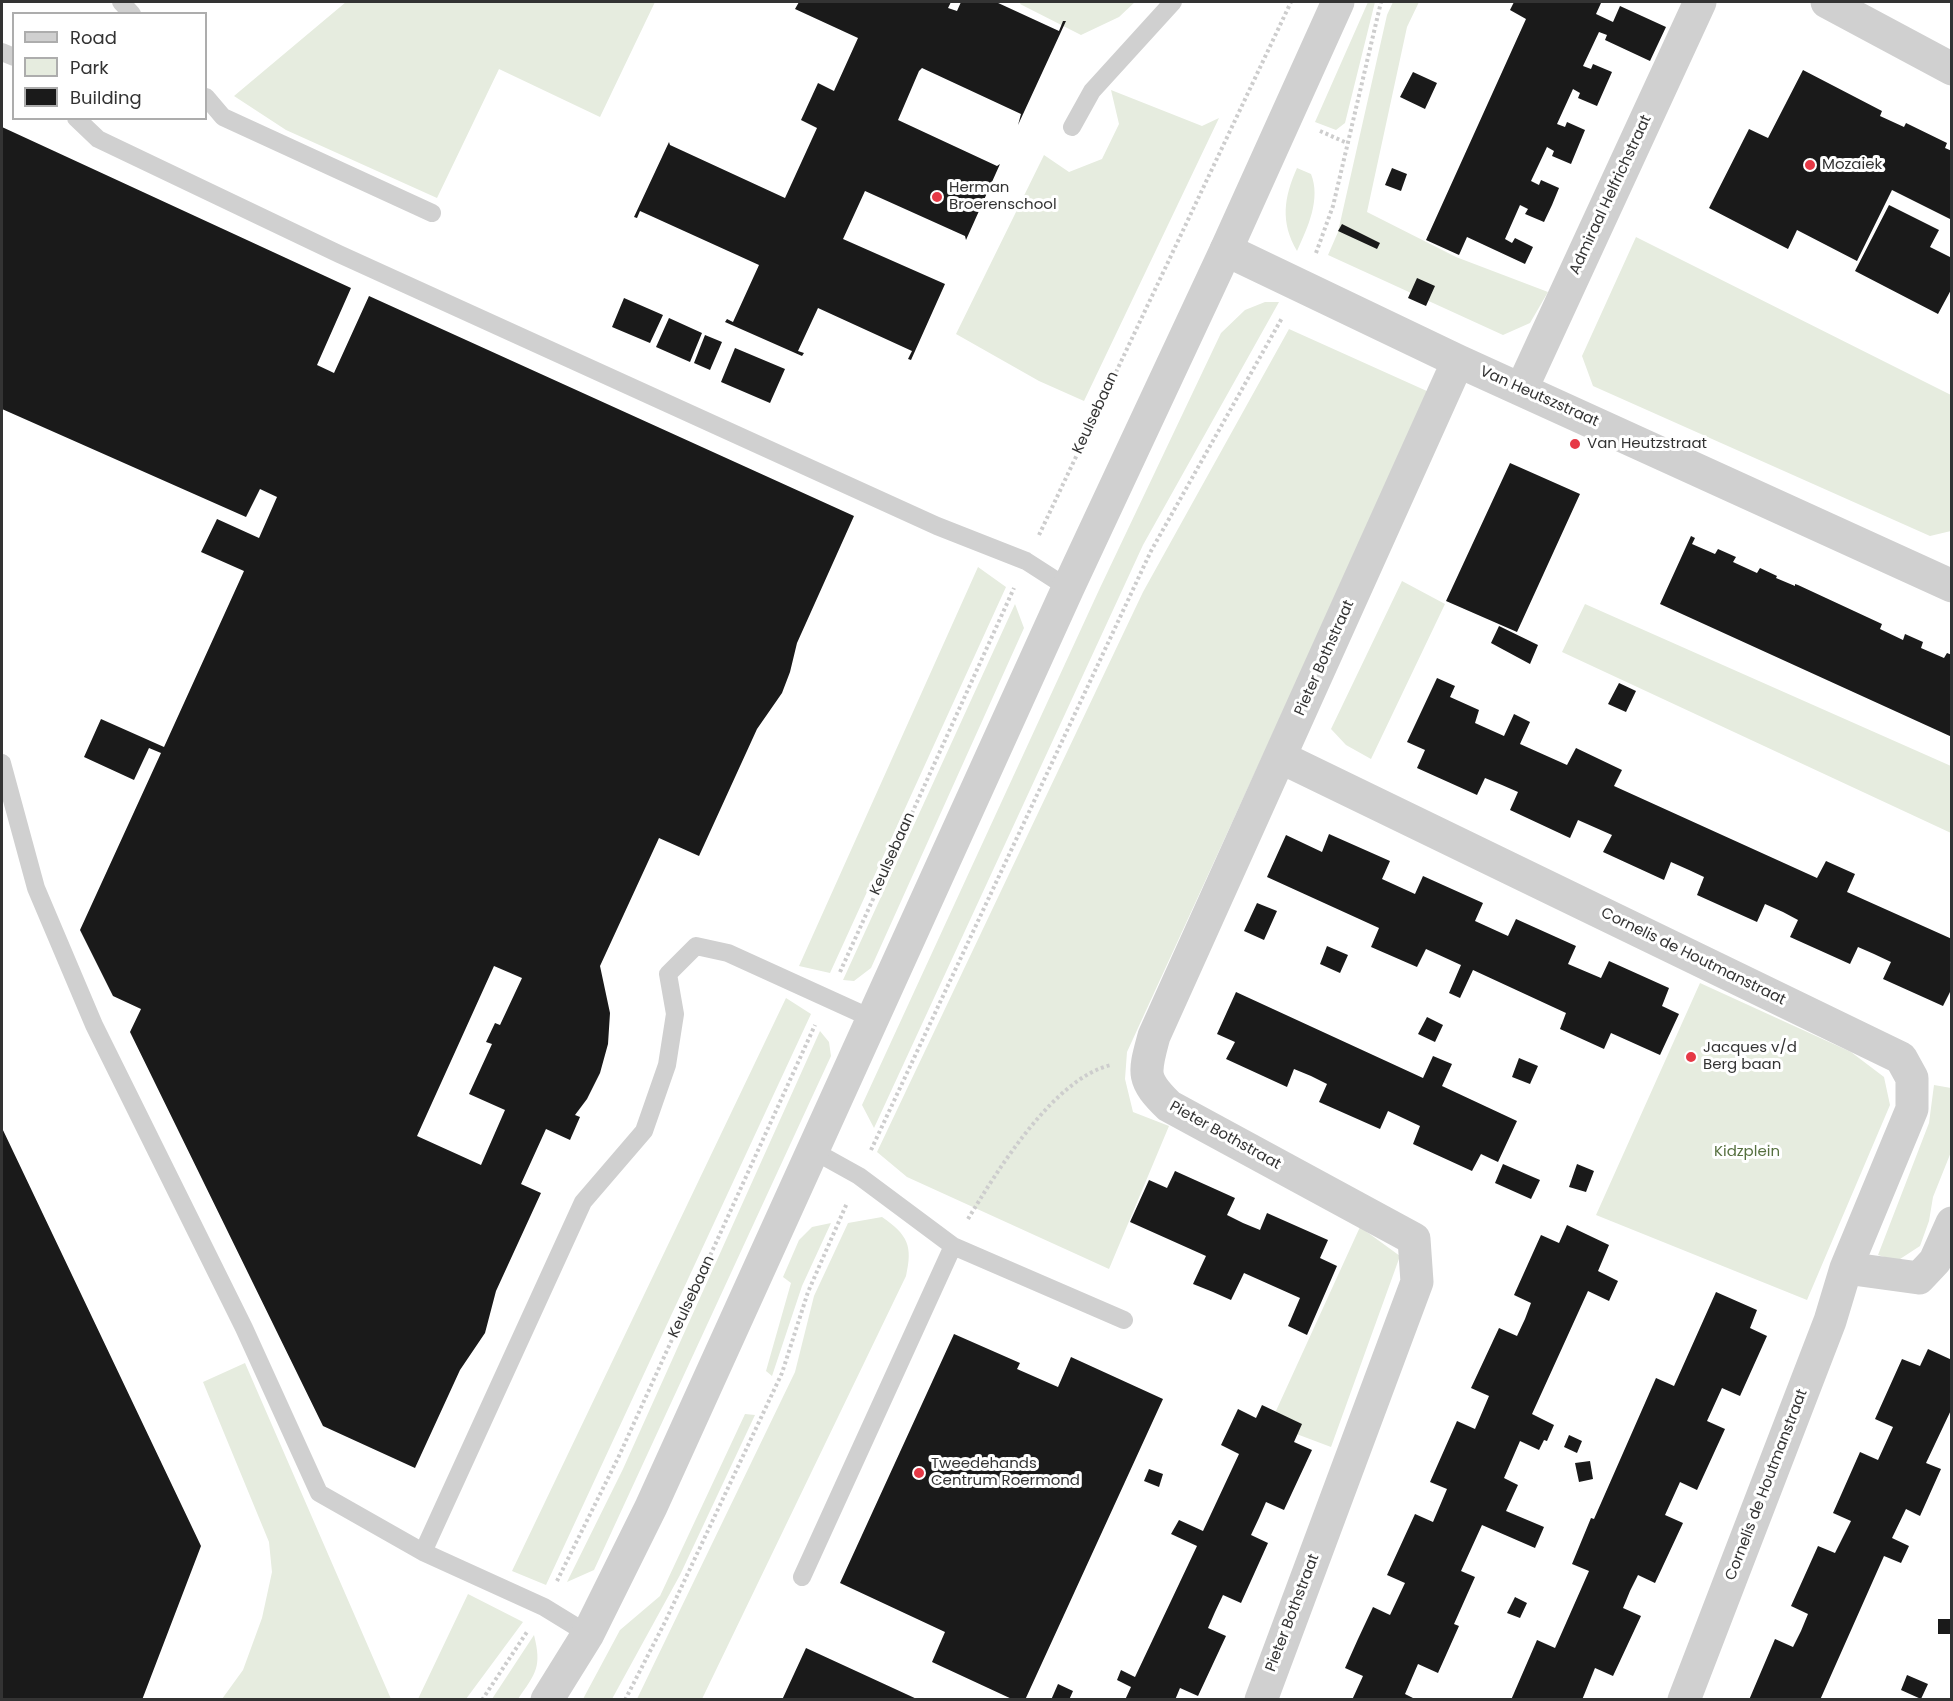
<!DOCTYPE html>
<style>
body{margin:0}
#map{position:relative;width:1953px;height:1701px;overflow:hidden;background:#fff;font-family:Poppins,sans-serif}
canvas{display:block}
.frame{position:absolute;inset:0;border:3px solid #333;pointer-events:none}
.legend{position:absolute;left:12px;top:12px;width:195px;height:108px;box-sizing:border-box;background:#fff;border:2px solid #adadad;margin:0;padding:8px 10px;list-style:none;font-size:18px;color:#333}
.legend li{display:flex;align-items:center;gap:12px;height:30px}
.legend b{width:30px;border:2px solid #adadad}
</style>
<div id="map">
<canvas width="1953" height="1701"></canvas>
<div class="frame"></div>
<ul class="legend">
<li><b style="height:8px;background:#d0d0d0"></b>Road</li>
<li><b style="height:16px;background:#e6ecdf"></b>Park</li>
<li><b style="height:16px;background:#1a1a1a"></b>Building</li>
</ul>
</div>
<script>
const c = document.querySelector('canvas').getContext('2d');
c.lineJoin = 'round';
function paint(path, color) { c.fillStyle = color; c.fill(path, 'evenodd'); }
function stroke(path, color, width, dash) { c.strokeStyle = color; c.lineWidth = width; c.lineCap = dash ? 'butt' : 'round'; c.setLineDash(dash || []); c.stroke(path); }
function label(font, color, halo, rows, align = 'center') {
  c.font = font + ' Poppins,sans-serif'; c.lineWidth = 6; c.setLineDash([]); c.textBaseline = 'middle'; c.strokeStyle = halo; c.fillStyle = color; for (const [text, x, y, turn = 0] of rows) {
    c.save(); c.translate(x, y); c.rotate((+turn || 0) * Math.PI / 180); c.textAlign = isNaN(turn) ? turn : align; if (halo) c.strokeText(text, 0, 0); c.fillText(text, 0, 0); c.restore();
  }
}
paint(new Path2D(`
 M346,2H655L600,117L499,69L437,198L286,130L234,96Z
 M1021,2H1135L1119,17L1081,35L1020,4Z
 M1368,2H1375L1345,123L1336,130L1315,122Z
 M1393,2H1419L1407,27L1367,212L1456,257L1548,292L1530,323L1503,335L1328,255L1338,232L1387,15Z
 M1111,90L1202,126L1219,118L1084,401L1039,381L956,334L1044,155L1069,172L1102,159L1119,124Z
 M1297,168L1311,174C1321,199 1308,227 1297,251C1280,222 1284,197 1297,168Z
 M1636,237L1951,395V531L1930,536L1593,386L1582,356Z
 M1265,302H1279L1143,545L874,1128L862,1105L1099,590L1221,333L1245,310Z
 M1289,329L1429,392L1127,1052L1125,1079L1133,1112L1169,1126L1109,1269L907,1177L877,1152L1143,592Z
 M978,567L1006,587L830,973L799,966Z
 M1402,581L1445,604L1371,759L1346,745L1331,729Z
 M1015,604L1024,628L871,968L854,981L843,980Z
 M1585,604L1951,766V833L1562,652Z
 M1700,983L1851,1052L1884,1077L1890,1105L1807,1300L1596,1215Z
 M786,998L811,1014L546,1585L512,1571Z
 M820,1031L829,1042L831,1056L594,1570L567,1582L623,1469Z
 M1934,1085L1951,1088V1152L1933,1197L1929,1221L1920,1246L1897,1261L1878,1255L1929,1123Z
 M882,1217C908,1235 913,1246 906,1276L702,1699H637L795,1372L814,1296L848,1223Z
 M831,1223L802,1286L772,1376L766,1371L791,1283L783,1277L799,1240L812,1227Z
 M1360,1227L1400,1256L1331,1447L1270,1424Z
 M245,1363L391,1699H222L243,1670L262,1618L272,1572L269,1542L203,1382Z
 M745,1414L755,1415L680,1575L612,1699H583L620,1630L660,1596Z
 M468,1594L523,1622L466,1699H418Z
 M534,1635C542,1667 536,1673 518,1699H492Z`), '#e6ecdf');
paint(new Path2D(`
 M799,2H951L948,8L957,11L961,2H996L1059,31L1063,21H1066L1018,125L1021,114L922,68L919,71L898,120L997,166L1000,164L966,240L965,236L865,191L843,239L945,284L911,360L908,359L912,351L818,308L798,351L804,353L802,356L725,322L727,319L733,322L759,265L640,211L637,218L634,217L669,142L670,145L785,198L817,128L801,120L818,83L834,91L858,38L795,9Z
 M1514,2H1597L1601,3L1596,14L1613,22L1620,6L1666,27L1650,61L1605,40L1607,35L1599,32L1583,66L1591,69L1593,64L1612,72L1597,106L1578,98L1580,93L1573,89L1557,124L1565,127L1567,122L1585,130L1571,164L1552,156L1554,151L1547,147L1531,181L1539,185L1541,180L1559,188L1552,205L1544,222L1525,214L1528,209L1520,205L1505,239L1512,243L1515,238L1533,247L1525,264L1467,237L1459,255L1426,240L1526,19L1510,10Z
 M1803,70L1882,111L1880,116L1904,127L1906,123L1947,143L1945,148L1952,151V220L1892,190L1857,261L1797,230L1788,249L1709,208L1749,129L1768,138Z
 M1413,72L1437,83L1425,109L1400,97Z
 M2,127L351,288L317,365L334,373L369,296L854,516L797,643L790,672L782,693L757,729L699,856L659,838L600,966L610,1013L608,1044L600,1073L587,1099L575,1115L580,1117L570,1140L546,1129L521,1184L541,1193L496,1291L485,1333L460,1370L415,1468L323,1426L130,1032L141,1009L113,996L80,930L161,753L149,748L134,780L84,757L101,719L164,747L244,571L201,552L217,519L259,538L277,497L260,489L246,517L2,409ZM494,966L522,978L500,1025L495,1023L486,1042L492,1044L469,1094L505,1110L481,1165L417,1136Z
 M1392,168L1407,174L1401,191L1385,185Z
 M1889,205L1939,230L1930,247L1952,258V288L1938,314L1855,271Z
 M1342,224L1380,243L1377,249L1338,231Z
 M1417,278L1435,286L1426,306L1408,298Z
 M624,298L663,315L650,343L612,327Z
 M669,318L702,333L690,362L656,347Z
 M705,335L722,342L710,370L694,363Z
 M735,348L785,369L770,403L721,382Z
 M1510,463L1580,494L1517,632L1446,601Z
 M1691,536L1695,538L1692,544L1715,554L1718,549L1736,557L1733,562L1757,573L1760,568L1777,576L1776,578L1795,586V584L1798,585L1882,624L1880,629L1903,640L1905,634L1923,642L1921,648L1944,658L1947,653L1952,655V737L1660,604Z
 M1499,626L1538,645L1530,664L1491,643Z
 M1437,678L1455,686L1450,697L1479,710L1475,723L1504,736L1514,714L1530,722L1520,744L1567,765L1576,748L1622,770L1614,786L1817,878L1826,861L1855,874L1847,892L1952,939V988L1943,1006L1883,979L1891,962L1874,954L1858,947L1850,964L1790,937L1798,920L1783,912L1765,904L1757,922L1697,895L1704,877L1689,870L1671,862L1664,880L1603,852L1612,835L1578,820L1570,838L1510,810L1518,792L1502,785L1485,778L1477,795L1417,768L1425,750L1407,742Z
 M1619,683L1636,691L1626,712L1608,704Z
 M1329,834L1390,861L1382,879L1415,894L1423,876L1483,903L1475,921L1508,936L1516,919L1576,946L1568,964L1601,978L1609,961L1669,988L1662,1006L1679,1014L1660,1055L1611,1033L1604,1049L1560,1029L1566,1013L1473,970L1460,998L1449,993L1461,965L1426,949L1417,967L1371,947L1379,928L1267,877L1286,835L1322,852Z
 M1257,903L1277,911L1264,940L1244,931Z
 M1327,946L1348,955L1340,973L1320,964Z
 M1236,992L1423,1078L1433,1056L1452,1064L1442,1086L1517,1121L1498,1162L1481,1154L1472,1171L1413,1144L1420,1126L1388,1111L1380,1129L1319,1102L1327,1084L1311,1076L1294,1069L1287,1087L1226,1059L1235,1042L1217,1034Z
 M1427,1017L1443,1025L1435,1042L1418,1034Z
 M1519,1058L1538,1066L1530,1084L1512,1077Z
 M2,1128L201,1546L142,1700H2Z
 M1503,1164L1540,1180L1531,1199L1495,1183Z
 M1577,1164L1594,1171L1586,1192L1569,1187Z
 M1175,1171L1235,1198L1227,1215L1243,1223L1260,1230L1267,1213L1328,1240L1320,1258L1337,1266L1307,1335L1288,1326L1300,1298L1244,1273L1231,1300L1213,1292L1193,1284L1206,1256L1130,1222L1149,1180L1167,1188Z
 M1567,1225L1609,1245L1598,1271L1618,1281L1609,1301L1588,1291L1532,1414L1554,1425L1547,1441L1544,1440L1539,1450L1520,1441L1504,1478L1518,1485L1506,1511L1544,1527L1535,1548L1482,1525L1461,1571L1475,1577L1454,1624L1459,1626L1438,1673L1418,1664L1405,1694L1417,1700H1352L1363,1676L1345,1668L1358,1639L1373,1607L1390,1615L1405,1583L1387,1575L1415,1514L1433,1522L1447,1489L1430,1482L1457,1421L1475,1429L1489,1396L1471,1388L1499,1328L1517,1336L1525,1319L1531,1303L1514,1295L1541,1235L1559,1243Z
 M1716,1292L1757,1310L1750,1328L1767,1336L1740,1396L1722,1388L1707,1421L1725,1429L1697,1490L1680,1482L1665,1515L1683,1523L1655,1583L1638,1575L1630,1591L1623,1608L1641,1616L1613,1676L1595,1668L1582,1700H1511L1537,1640L1555,1648L1589,1571L1572,1564L1591,1518L1594,1519L1656,1378L1674,1386Z
 M954,1334L1020,1363L1017,1369L1058,1387L1071,1357L1163,1399L1025,1700H1014L932,1662L945,1632L840,1583Z
 M1928,1349L1952,1360V1408L1926,1463L1941,1469L1920,1516L1906,1509L1892,1538L1909,1546L1901,1563L1884,1556L1820,1700H1749L1775,1639L1793,1647L1801,1631L1808,1614L1791,1606L1818,1546L1835,1553L1851,1521L1833,1513L1860,1452L1878,1460L1893,1427L1875,1419L1902,1359L1920,1366Z
 M1262,1405L1302,1424L1294,1442L1312,1450L1284,1510L1266,1502L1259,1518L1251,1535L1268,1543L1241,1603L1223,1595L1215,1612L1208,1628L1226,1636L1198,1696L1180,1688L1175,1700H1125L1131,1687L1117,1680L1121,1670L1135,1677L1197,1546L1171,1534L1179,1520L1203,1531L1239,1454L1221,1445L1238,1409L1256,1418Z
 M1569,1435L1582,1441L1577,1453L1564,1447Z
 M1590,1461L1593,1479L1579,1482L1575,1463Z
 M1149,1469L1163,1474L1159,1487L1144,1481Z
 M1515,1597L1527,1603L1520,1618L1507,1613Z
 M1938,1619H1952V1634H1938Z
 M806,1648L919,1700H782Z
 M1907,1675L1928,1684L1921,1699L1901,1690Z
 M1058,1684L1073,1691L1069,1700H1051Z`), '#1a1a1a');
stroke(new Path2D(`
 M1320,131L1347,143
 M1316,253L1333,206L1381,2
 M1039,535L1291,2
 M840,972L1014,588
 M871,1150L1151,551L1282,318
 M968,1219C997,1171 1054,1078 1111,1065
 M557,1581L619,1456L815,1025
 M482,1700L527,1632
 M625,1700L665,1622L782,1373L808,1292L847,1203`), '#cdcdcd', 4, [3, 3]);
stroke(new Path2D(`
 M121,2L132,14
 M2,52L14,57
 M206,97L223,117L432,213
 M76,118L98,139L339,254L937,526L1026,561L1068,588
 M1072,127L1092,91L1173,2
 M2,763L36,888L94,1025L244,1328L319,1493L423,1552L544,1607L588,1634
 M814,1151L859,1176L953,1246L1124,1320
 M423,1552L583,1202L644,1131L667,1065L675,1014L668,974L696,946L728,953L873,1019
 M802,1577L953,1246`), '#d0d0d0', 18);
stroke(new Path2D(`
 M1827,2L1952,69
 M1226,250L1458,361L1952,586
 M1522,388L1700,2
 M1280,757L1901,1058L1912,1078V1109L1846,1268L1830,1321L1684,1700
 M1846,1268L1919,1278L1935,1261L1952,1223
 M1261,1700L1417,1282L1414,1239L1169,1106C1141,1079 1144,1073 1154,1036L1458,361`), '#d0d0d0', 33);
stroke(new Path2D(`
 M547,1700L588,1634L651,1507L1068,588L1226,250L1338,2`), '#d0d0d0', 33);
for (const [x, y, r, color] of [
 [1810,165,6,"#e63946"],
 [937,197,6,"#e63946"],
 [1575,444,6,"#e63946"],
 [1691,1057,6,"#e63946"],
 [919,1473,6,"#e63946"]
]) { const dot = new Path2D(); dot.arc(x, y, r, 0, 2 * Math.PI); c.fillStyle = color; c.fill(dot); stroke(dot, '#fff', 2); }
label('15px', '#333', '#fff', [
 ["Mozaiek",1822,165],
 ["Herman",949,188],
 ["Broerenschool",949,205],
 ["Van Heutzstraat",1587,444],
 ["Jacques v/d",1703,1048],
 ["Berg baan",1703,1065],
 ["Tweedehands",931,1464],
 ["Centrum Roermond",931,1481]
], 'left');
label('15px', '#333', '#fff', [
 ["Admiraal Helfrichstraat",1611,195,-65],
 ["Van Heutszstraat",1539,397,24],
 ["Keulsebaan",1096,413,-65],
 ["Pieter Bothstraat",1325,658,-66],
 ["Keulsebaan",893,854,-66],
 ["Cornelis de Houtmanstraat",1693,957,26],
 ["Pieter Bothstraat",1225,1136,29],
 ["Keulsebaan",692,1297,-65],
 ["Cornelis de Houtmanstraat",1767,1485,-69],
 ["Pieter Bothstraat",1293,1613,-69]
]);
label('15px', '#56703f', '#fff', [
 ["Kidzplein",1747,1152]
]);
</script>
